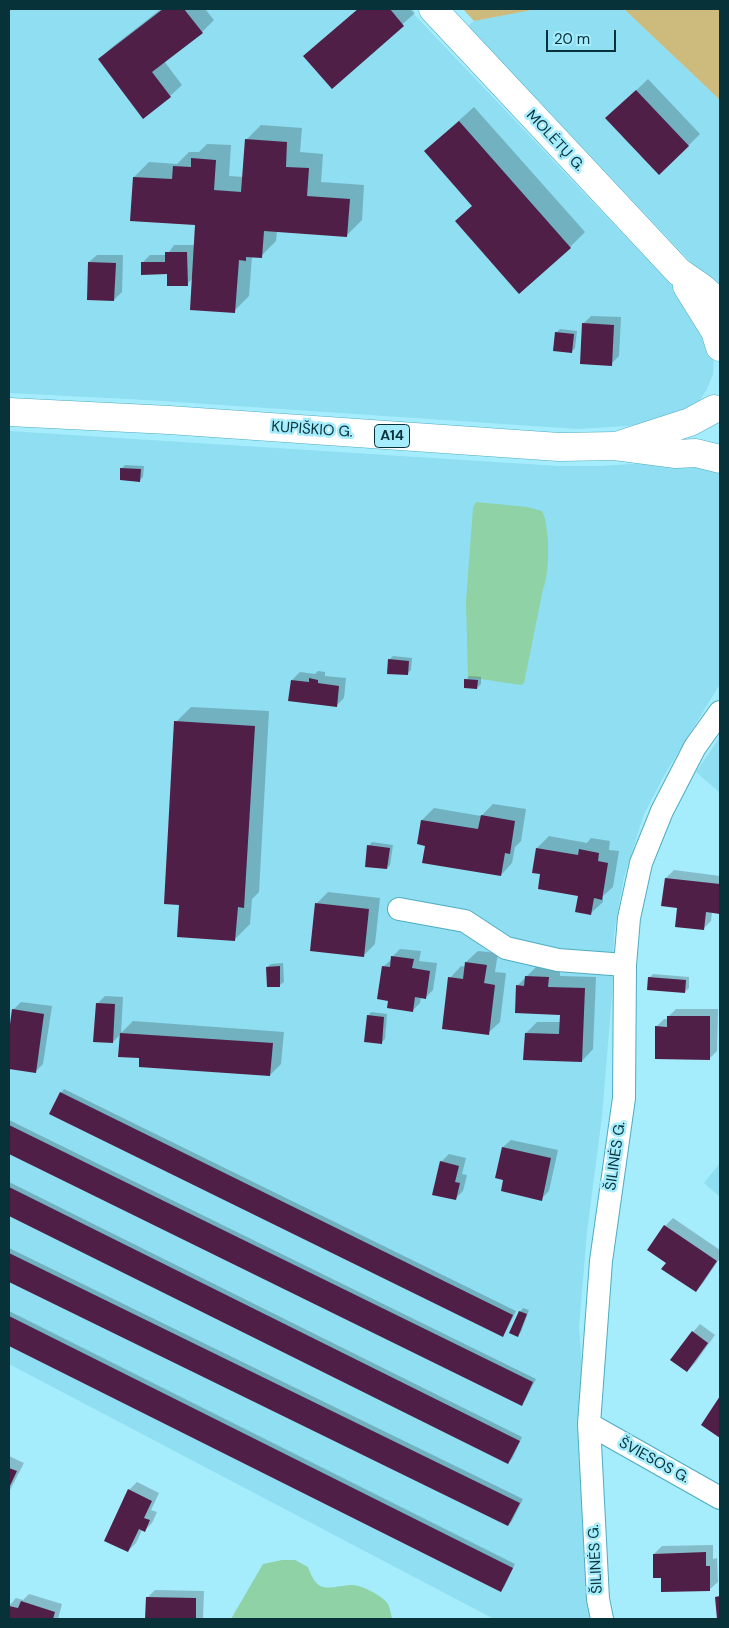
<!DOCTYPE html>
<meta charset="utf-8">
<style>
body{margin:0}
#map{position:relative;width:729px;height:1628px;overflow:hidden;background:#a5ecfd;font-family:"DM Sans",sans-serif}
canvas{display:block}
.frame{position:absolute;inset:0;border:10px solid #08323a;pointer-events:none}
.scale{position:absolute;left:546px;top:30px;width:70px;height:22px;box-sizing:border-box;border:2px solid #08323a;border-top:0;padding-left:6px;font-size:15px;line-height:18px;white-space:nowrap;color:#08323a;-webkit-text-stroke:4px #a5ecfd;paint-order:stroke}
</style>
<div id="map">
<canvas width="729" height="1628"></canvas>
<div class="frame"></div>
<div class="scale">20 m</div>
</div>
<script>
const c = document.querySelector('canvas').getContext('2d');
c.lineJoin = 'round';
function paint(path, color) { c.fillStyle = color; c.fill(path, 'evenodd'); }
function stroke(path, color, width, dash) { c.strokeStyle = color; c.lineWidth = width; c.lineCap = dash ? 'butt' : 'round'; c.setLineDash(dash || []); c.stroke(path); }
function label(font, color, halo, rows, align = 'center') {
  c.font = font + ' "DM Sans",sans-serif'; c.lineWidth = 5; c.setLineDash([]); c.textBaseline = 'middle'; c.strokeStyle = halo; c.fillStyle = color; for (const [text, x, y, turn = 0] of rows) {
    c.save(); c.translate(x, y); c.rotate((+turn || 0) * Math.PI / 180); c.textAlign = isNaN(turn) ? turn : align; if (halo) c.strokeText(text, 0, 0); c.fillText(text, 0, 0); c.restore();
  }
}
paint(new Path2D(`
 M9,9H409L691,306L714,357L713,374L707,389L698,403L666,420L627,426L578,429L147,400L9,393Z
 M537,9H624L720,100V293L468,26L474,21Z
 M9,431L558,466H601L694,460L720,469V684L665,774L644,814L624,877L614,933L612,994L602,1116L587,1232L579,1327L600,1619H494L9,1364Z
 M720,737V793L696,772Z
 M720,1163V1197L704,1183Z`), '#8fdef1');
paint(new Path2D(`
 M463,9H537L474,21Z
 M624,9H720V100Z`), '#ccbb7c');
paint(new Path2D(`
 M476,502L527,507L542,511C550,526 550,574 543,589L524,683L521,685L468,677L466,602L473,508Z
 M282,1560H295L308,1567C318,1595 327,1587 351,1585C360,1584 383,1596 388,1604C390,1608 391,1615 392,1619H231L263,1564Z`), '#8ed2a5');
paint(new Path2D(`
 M161,9H205L214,20L202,32L164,61L182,85L170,96L99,59L111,48Z
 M358,9H411L415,13L332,87L317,44Z
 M648,79L700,134L688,146L619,107Z
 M474,107L585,232L570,247L425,151Z
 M261,125L302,128L300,152L323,154L321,182L364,185L362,220L347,235L277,231L276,241L261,256H252L249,296L234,311L193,278L187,284L168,273L143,262L150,255H167L174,245H195L197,224L131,220L134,177L149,162L177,164L189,152H199L207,144L231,145L229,176L244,177L246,140Z
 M97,255H123L122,292L114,300L89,262Z
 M591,316L621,317L619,356L611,364L583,324Z
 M560,329L577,331L575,348L572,351L556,333Z
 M125,465L144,466L143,477L140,480L122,468Z
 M393,656L412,658L411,670L407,674L389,660Z
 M318,671L325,672V676L346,678L344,698L336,706L292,680L300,672L315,674Z
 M469,676L481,677V684L477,688L466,680Z
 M191,707L269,711L259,892L252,899L250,924L235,939L180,904L176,722Z
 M493,804L526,809L521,841L515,847L512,863L501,875L426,845L419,843L422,820L434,808L481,816Z
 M549,836L587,843L591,838L610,841L609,850L619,851L613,887L603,896V902L591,913L579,895L542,873L534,872L537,848Z
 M372,842L393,845L390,865L387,868L369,846Z
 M674,870L720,876V912H712L711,921L703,929L679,907L666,878Z
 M328,892L380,898L375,944L363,956L317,903Z
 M400,949L421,951L419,961L437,963L433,990L425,998L421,997L420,1003L412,1011L389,1000L383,967L392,959V957Z
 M478,951L498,953L495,972L506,973L500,1022L488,1033L450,978L461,966L466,967V962Z
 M283,963L284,982L280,985L267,967L271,964Z
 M538,965L560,966V976L596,977L593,1049L582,1061L526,1033L537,1022H561V1013L517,986Z
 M653,974L689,977V988L685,992L649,978Z
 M105,996L123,997L121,1033L133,1021L284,1032L281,1064L270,1075L140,1057L121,1034L113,1042L97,1004Z
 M21,1002L52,1006L43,1064L35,1072L9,1068V1041L13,1010Z
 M676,1009H718L717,1051L710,1058L656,1027L664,1019H668V1017Z
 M371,1012L387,1014L385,1039L381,1043L368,1016Z
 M64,1089L516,1311L506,1331L502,1335L61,1093Z
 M9,1120L536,1379L525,1400L521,1404L9,1152Z
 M511,1140L558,1150L549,1191L541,1199L505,1179L503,1147Z
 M449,1154L466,1158L462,1174L467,1175L463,1191L455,1199L441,1162Z
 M9,1182L522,1437L512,1459L508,1462L9,1215Z
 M673,1218L720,1250V1258L703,1283L696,1291L667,1262L649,1250L665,1226Z
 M9,1248L523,1499L512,1521L508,1525L9,1281Z
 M523,1308L529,1310L521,1332L518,1335L520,1312Z
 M9,1311L515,1564L504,1587L500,1591L9,1345Z
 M700,1324L715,1335L695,1363L687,1371L693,1332Z
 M9,1456L24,1463L9,1492Z
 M137,1482L159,1493L151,1510L157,1512L152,1523L144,1531L142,1530L136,1543L128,1551L129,1490Z
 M713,1545V1559L717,1558L718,1582L710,1589L662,1577L654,1554L662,1546Z
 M155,1590L204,1591L203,1619H146L147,1598Z
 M29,1594L62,1604L58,1619H9V1606L16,1598L23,1600Z`), '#0003');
paint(new Path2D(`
 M163,9H184L203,33L152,72L171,97L143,119L98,59Z
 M358,9H390L404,26L332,89L303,56Z
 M636,90L689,146L659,175L605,118Z
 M459,121L571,248L519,294L455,221L472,206L424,151Z
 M245,139L287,142L286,167L309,168L307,196L350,199L347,237L264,231L262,258L246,257V261L239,260L235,313L190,310L195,225L130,221L133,177L172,179L173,166L191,167V158L216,160L214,190L241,192Z
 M165,252H187L188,286H167V274L141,275V262H165Z
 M88,262L116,263L114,301L87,300Z
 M582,323L614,325L612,366L580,364Z
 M555,332L574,334L572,353L553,351Z
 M120,468L141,469L140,482L120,480Z
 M388,659L409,661L408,675L387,674Z
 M309,678L318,680V683L339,686L337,707L288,701L291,680L309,682Z
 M464,679L478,680L477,689L464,688Z
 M174,721L255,726L244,908L238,907L235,941L177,937L179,905L164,904Z
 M481,815L515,821L510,854L505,853L501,876L422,863L425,846L417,844L421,820L478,829Z
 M367,845L390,848L387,869L365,867Z
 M536,848L578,855L579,849L599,853L598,861L608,863L602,900L594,898L591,915L575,912L578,896L538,889L540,874L532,873Z
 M665,878L720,884V914L706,912L704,930L675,927L677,908L661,906Z
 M315,903L369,909L364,957L310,951Z
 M391,956L414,959L412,968L430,971L426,999L415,997L413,1012L387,1008L388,1001L377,999L382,966L390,967Z
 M465,962L487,965L484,983L495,985L489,1035L442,1029L448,977L463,979Z
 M280,966V987H267L266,967Z
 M525,976L549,977L548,987L585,988L582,1062L523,1060L525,1033L559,1034L560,1015L515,1013L516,985L524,986Z
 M648,977L686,980L685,993L647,990Z
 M96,1003L115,1004L113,1043L93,1042Z
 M12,1009L44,1014L36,1073L9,1069V1032Z
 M367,1015L384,1017L382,1044L364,1042Z
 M667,1016H710V1060L655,1059V1026L667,1027Z
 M120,1033L273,1043L270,1076L139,1067V1058L118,1057Z
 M60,1092L513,1315L503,1337L49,1114Z
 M9,1125L533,1382L522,1406L9,1154Z
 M502,1147L551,1158L542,1201L501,1191L503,1180L495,1178Z
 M440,1161L459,1166L455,1182L460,1183L456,1200L432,1195Z
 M9,1187L520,1441L508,1464L9,1216Z
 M664,1225L717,1261L696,1292L661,1269L666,1263L647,1250Z
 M9,1253L520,1503L508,1526L9,1282Z
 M519,1311L527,1314L518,1337L509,1333Z
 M9,1316L513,1568L501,1592L9,1346Z
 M692,1331L708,1343L687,1372L670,1360Z
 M720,1396V1438L701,1425Z
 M9,1468L17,1471L9,1488Z
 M128,1489L152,1501L144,1518L150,1520L145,1532L139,1529L128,1552L104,1541Z
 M706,1552V1566H710V1591L661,1592V1578H653V1554Z
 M720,1596V1619H717L715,1597Z
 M146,1597L196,1598V1619H145Z
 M21,1601L55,1612L53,1619H9V1606L18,1608Z`), '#501f48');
const street = new Path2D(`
 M399,909L465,921L506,948L558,960L625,965
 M589,1424L720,1498
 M602,1619L598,1599L589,1424L601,1261L624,1098L625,965L629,918L641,863L662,811L695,747L720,712`);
const secondary = new Path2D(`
 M433,9L679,272L702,288L720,304
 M687,286L715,331L720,347`);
const highway = new Path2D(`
 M9,412L169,420L559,447L615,446L676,454L696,453L720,459
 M622,444L690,422L714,409`);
stroke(street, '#4facc1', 24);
stroke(secondary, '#4facc1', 29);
stroke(highway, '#4facc1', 29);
stroke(street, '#fff', 22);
stroke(secondary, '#fff', 28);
stroke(highway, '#fff', 28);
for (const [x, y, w] of [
 [392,436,35]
]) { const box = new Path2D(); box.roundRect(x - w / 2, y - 11.5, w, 23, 4); c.fillStyle = '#a5ecfd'; c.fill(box); stroke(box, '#08323a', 1); }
label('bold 14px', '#08323a', null, [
 ["A14",392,436]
]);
label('15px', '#08323a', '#a5ecfd', [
 ["MOLĖTŲ G.",555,141,47],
 ["KUPIŠKIO G.",312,430,4],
 ["ŠILINĖS G.",616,1156,-82],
 ["ŠVIESOS G.",654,1461,29],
 ["ŠILINĖS G.",596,1559,-93]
]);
</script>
